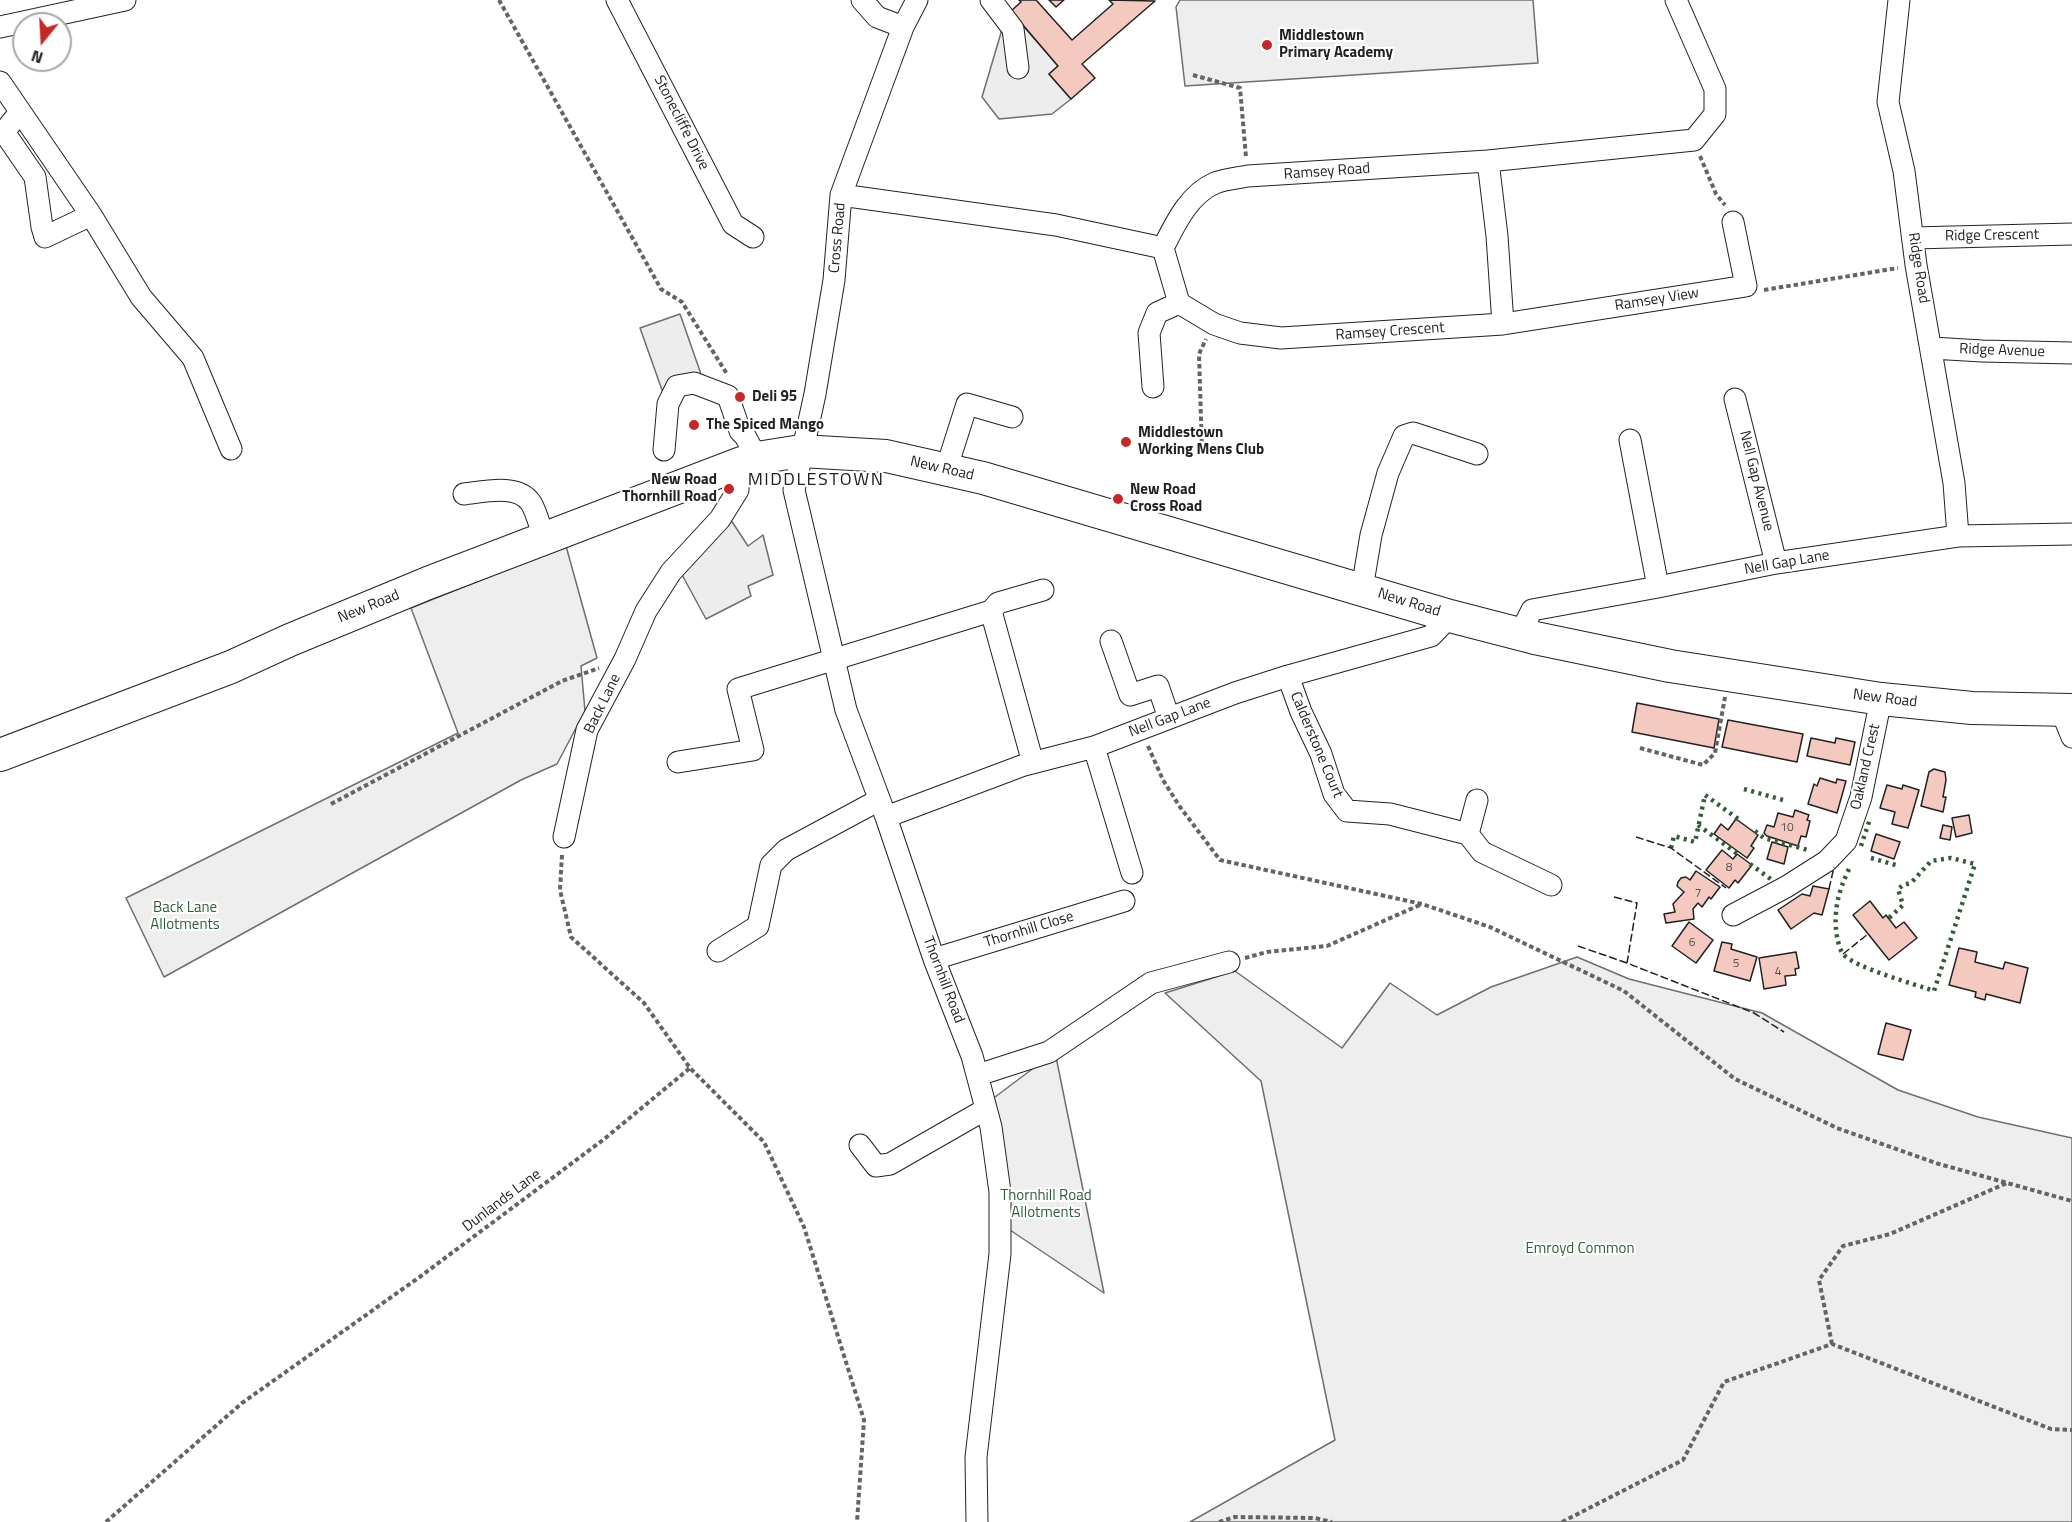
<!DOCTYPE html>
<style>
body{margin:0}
#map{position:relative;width:2072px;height:1522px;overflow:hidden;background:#fff;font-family:"Titillium Web",sans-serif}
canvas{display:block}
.north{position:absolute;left:12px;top:12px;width:60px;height:60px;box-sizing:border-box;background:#fff;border:2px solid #a7a7a7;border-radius:50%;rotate:198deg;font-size:16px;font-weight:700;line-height:24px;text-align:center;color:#222}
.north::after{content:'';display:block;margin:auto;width:21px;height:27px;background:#c62828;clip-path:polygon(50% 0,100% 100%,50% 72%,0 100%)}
</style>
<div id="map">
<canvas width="2072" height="1522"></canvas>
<div class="north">N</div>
</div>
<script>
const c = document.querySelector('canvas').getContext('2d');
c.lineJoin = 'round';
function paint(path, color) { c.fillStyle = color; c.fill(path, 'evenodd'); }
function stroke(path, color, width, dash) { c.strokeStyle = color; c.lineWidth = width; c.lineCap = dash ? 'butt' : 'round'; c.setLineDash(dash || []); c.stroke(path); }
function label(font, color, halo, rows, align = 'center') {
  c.font = font + ' "Titillium Web",sans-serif'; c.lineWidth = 4.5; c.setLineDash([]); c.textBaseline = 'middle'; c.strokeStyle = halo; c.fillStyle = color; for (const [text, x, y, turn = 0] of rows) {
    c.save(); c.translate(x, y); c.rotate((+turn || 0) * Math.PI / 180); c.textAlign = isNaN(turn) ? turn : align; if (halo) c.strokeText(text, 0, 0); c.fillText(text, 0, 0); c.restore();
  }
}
const green = new Path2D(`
 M1180,0H1533L1538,63L1185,86L1176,7Z
 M566,546L597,658L581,666L585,711L557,764L521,780L164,977L126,898L458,733L411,608Z
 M1577,957L1629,979L1762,1013L1898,1090L1978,1117L2072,1138V1522H1190L1335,1440L1261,1081L1165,993L1235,971L1342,1048L1390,983L1437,1015L1491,987Z
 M1055,1052L1104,1293L1010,1230L991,1100Z`);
paint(green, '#eee');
stroke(green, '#6f6f6f', 1.5);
const parking = new Path2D(`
 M1018,20L1058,66L1049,74L1071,99L1052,114L999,119L982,97L1003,26Z
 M680,314L702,377L662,390L640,328Z
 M723,508L748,546L763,535L773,575L748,586L751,596L706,619L674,560Z`);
paint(parking, '#ededed');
stroke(parking, '#6f6f6f', 1.5);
const building = new Path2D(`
 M1019,0H1036L1072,40L1113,4L1109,0L1155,1L1082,64L1095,78L1071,99L1049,74L1058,66L1011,11L1021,2Z
 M1049,0H1064L1056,7Z
 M1637,703L1719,719L1714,748L1632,732Z
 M1728,720L1803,734L1797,762L1722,747Z
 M1811,738L1835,743L1836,738L1855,742L1850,765L1807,756Z
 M1934,769L1945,772L1946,780L1943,797H1946L1943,812L1921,806L1929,772Z
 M1820,778L1836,783L1837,779L1846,781L1837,813L1808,804L1814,784L1817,786Z
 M1887,785L1902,789L1903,785L1919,790L1908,828L1892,824L1895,812L1880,808Z
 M1795,810L1809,815L1807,820L1810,821L1806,837L1801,836L1798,846L1767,836L1764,833L1767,825L1774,827L1778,813L1793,817Z
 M1969,815L1972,833L1956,837L1952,818Z
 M1736,819L1758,835L1751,846L1754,848L1747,858L1714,834L1721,824L1728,830Z
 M1943,825L1952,827L1950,840L1940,838Z
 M1876,834L1900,842L1894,859L1871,851Z
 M1772,842L1788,847L1784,864L1767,859Z
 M1722,850L1733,859L1737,854L1752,865L1738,883L1735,880L1729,888L1706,870Z
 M1696,871L1720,887L1711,899L1709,897L1702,907L1698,903L1693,909L1694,919L1666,923L1664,914L1675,912L1673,904L1684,892L1677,886L1678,882L1681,878L1686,877L1690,880Z
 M1813,886L1829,889L1822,915L1814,913L1791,929L1778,910L1802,894L1810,896Z
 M1870,901L1883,918L1886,915L1896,928L1904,922L1917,938L1889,960L1853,915Z
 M1689,922L1713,940L1696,963L1672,946Z
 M1722,942L1732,944L1731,949L1757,957L1750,981L1714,971Z
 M1959,948L1977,952L1975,962L2003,969L2005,962L2028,968L2020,1003L1986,994L1985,1000L1975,997L1976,992L1949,985Z
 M1796,952L1799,968L1795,969L1796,975L1785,976L1786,985L1764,989L1759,958Z
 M1886,1023L1911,1030L1903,1060L1878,1054Z`);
paint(building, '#f3c9c0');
stroke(building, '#222', 1.5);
const minor = new Path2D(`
 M617,0L733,224L753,237
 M862,0L877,17L903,27
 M917,0L903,27L841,195L834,280L815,394L794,490L846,710L886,817L934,959L972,1056L991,1127L1000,1192V1254L976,1457L977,1522
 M991,0L1013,29L1018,68
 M1899,0L1888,102L1904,171L1916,265L1954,483L1958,536
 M0,27L125,0
 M0,82L91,215L45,237L42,227L35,177L4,132L20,112
 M841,195L1056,225L1163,248C1175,224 1189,194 1215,183C1225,179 1238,178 1248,176L1488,161L1694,140L1715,114V89L1676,0
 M91,215L141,297L193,358L231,449
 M1913,238L2072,234
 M1163,248L1179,303L1214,324L1240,333L1281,338L1503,324L1497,236L1488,161
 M1503,324L1746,286L1733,222
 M1932,348L1982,351L2072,353
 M1153,387L1149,333L1157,313L1179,303
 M1735,399L1776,563
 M1630,440L1658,587
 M664,450L668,404L677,386L694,383L728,396L740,431L745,436L757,458
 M946,470L967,404L1012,417
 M464,494C483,492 518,483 531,503C537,513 540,527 544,538
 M1362,589L1371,535L1388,473L1404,436L1413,433L1477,454
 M991,611L1033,763
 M1520,634L1532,610L1658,587L1776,563L1958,536L2072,534
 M1111,641L1130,695L1158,686L1169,718
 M1288,676L1301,712L1321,754L1334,794L1347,811L1390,814L1468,834L1482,852L1551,885
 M2061,710L2072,737
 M1094,747L1132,873
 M678,762L753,750L738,689L991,611L998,603L1043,590
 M886,817L1024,765L1094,747L1235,693L1288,676L1431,636L1450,616
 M1468,834L1477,800
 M564,837L587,730L625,659L646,611L671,572L720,519L738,490L739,464
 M1733,915L1786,887L1827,861L1846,841L1861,797L1881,699
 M718,951L758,926L771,865L786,850L879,800
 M934,959L1124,901
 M978,1075L1049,1052L1151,983L1229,962
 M860,1145L876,1166L890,1164L986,1109`);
const highway = new Path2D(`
 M0,755L231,667L290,640L428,583L739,464L757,458L801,451L886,456L983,478L1450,616L1535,638L1670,666L1881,699L1972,708L2072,710`);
stroke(minor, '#222', 23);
stroke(highway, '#222', 34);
stroke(new Path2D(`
 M499,0L661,289L682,302L727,374
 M1193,75L1240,88L1246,157
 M1700,156L1716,194L1725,205
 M1764,290L1898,268
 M1202,451L1199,354L1206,339
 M1148,746L1163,780L1180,807L1220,860L1422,904L1490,927L1624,991L1735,1079L1837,1128L1939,1164L2072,1201
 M1640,748L1703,765L1715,753L1725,697
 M331,804L562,681L599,668
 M562,855L560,890L571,937L644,1003L690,1068L764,1142L804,1227L864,1420L857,1522
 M1245,958L1267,952L1327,946L1422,904
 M1832,1344L1819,1280L1843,1246L1890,1234L2007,1183
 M106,1522L242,1403L421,1276L603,1140L690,1068
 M1219,1522L1235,1517L1315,1518L1332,1522
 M1562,1522L1683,1460L1724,1382L1832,1344L2051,1429L2072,1430`), '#646464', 4, [4.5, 3]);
stroke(minor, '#fff', 21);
stroke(highway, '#fff', 32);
stroke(new Path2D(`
 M1744,789L1783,800
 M1698,825L1739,855
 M1755,831L1764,838L1808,850
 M1861,846L1870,819
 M1671,848L1674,836L1695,842L1705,795L1741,821
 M1871,858L1899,866
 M1750,864L1772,880
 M1849,869C1838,892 1833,912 1837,937C1838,942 1840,950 1843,954C1855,968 1915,984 1934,991L1975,864L1951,858L1931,861L1911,883L1903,885L1898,889L1903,905L1889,918`), '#2f5e38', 4.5, [3, 4.5]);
stroke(new Path2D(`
 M1636,837L1671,848L1726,888
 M1829,889L1834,867
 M1614,897L1637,903L1627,963
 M1578,946L1627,963L1754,1013L1784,1032
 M1843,954L1868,934`), '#222', 1.5, [8, 3]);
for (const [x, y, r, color] of [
 [1267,45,6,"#c62828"],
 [740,397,6,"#c62828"],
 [694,425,6,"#c62828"],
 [1126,442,6,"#c62828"],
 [729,489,6,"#c62828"],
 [1118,499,6,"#c62828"]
]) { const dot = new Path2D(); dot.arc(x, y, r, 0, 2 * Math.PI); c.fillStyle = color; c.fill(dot); stroke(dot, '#fff', 2); }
label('12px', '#564c4a', null, [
 ["10",1787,828],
 ["8",1729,868],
 ["7",1698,894],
 ["6",1692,943],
 ["5",1736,964],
 ["4",1778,972]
]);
label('bold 15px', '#222', '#fff', [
 ["Middlestown",1279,36],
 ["Primary Academy",1279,53],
 ["Deli 95",752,397],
 ["The Spiced Mango",706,425],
 ["Middlestown",1138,433],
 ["Working Mens Club",1138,450],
 ["New Road",717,480,"right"],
 ["Thornhill Road",717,497,"right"],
 ["New Road",1130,490],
 ["Cross Road",1130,507]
], 'left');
label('15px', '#222', '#fff', [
 ["Stonecliffe Drive",681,123,63],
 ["Ramsey Road",1327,172,-4],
 ["Ridge Crescent",1992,236,-1],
 ["Cross Road",838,238,-85],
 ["Ridge Road",1918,268,81],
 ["Ramsey View",1657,300,-9],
 ["Ramsey Crescent",1390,332,-4],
 ["Ridge Avenue",2002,351,2],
 ["New Road",942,469,13],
 ["Nell Gap Avenue",1756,481,76],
 ["Nell Gap Lane",1787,563,-10],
 ["New Road",1409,603,17],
 ["New Road",369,607,-22],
 ["New Road",1885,699,7],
 ["Back Lane",603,704,-64],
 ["Nell Gap Lane",1170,718,-21],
 ["Calderstone Court",1316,745,67],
 ["Oakland Crest",1866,767,-77],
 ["Thornhill Close",1029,930,-17],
 ["Thornhill Road",943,980,69],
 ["Dunlands Lane",502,1201,-37]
]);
label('15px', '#2f5e38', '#fff', [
 ["Back Lane",185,908],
 ["Allotments",185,925],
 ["Thornhill Road",1046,1196],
 ["Allotments",1046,1213],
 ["Emroyd Common",1580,1249]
]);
c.letterSpacing = '1.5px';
label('18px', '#222', '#fff', [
 ["MIDDLESTOWN",816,481]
]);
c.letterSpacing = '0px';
</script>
